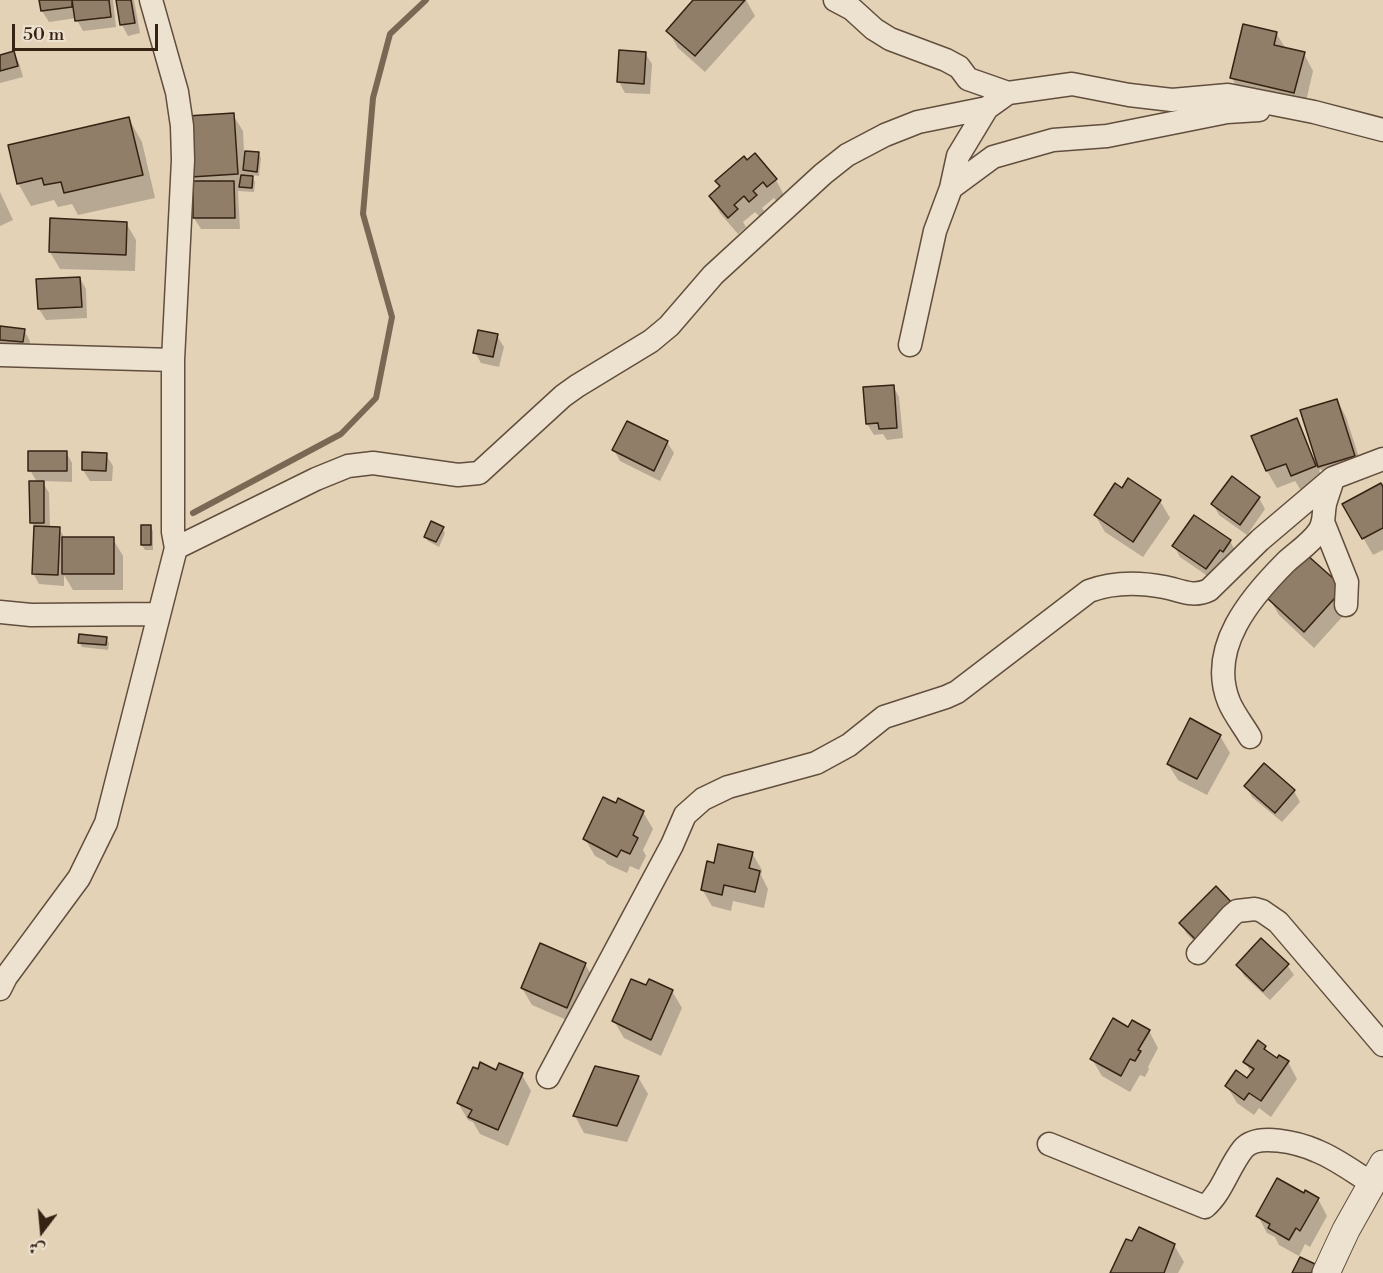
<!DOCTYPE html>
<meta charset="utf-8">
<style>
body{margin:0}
#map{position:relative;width:1383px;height:1273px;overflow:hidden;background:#e4d2b7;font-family:"Libre Bodoni",Amiri,serif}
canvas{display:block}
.north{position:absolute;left:12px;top:1201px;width:60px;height:60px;-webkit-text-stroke:4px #ede2d0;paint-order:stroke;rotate:196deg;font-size:16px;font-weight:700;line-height:24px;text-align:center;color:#352213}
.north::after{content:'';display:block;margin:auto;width:21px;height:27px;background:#352213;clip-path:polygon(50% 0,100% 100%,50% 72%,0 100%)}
.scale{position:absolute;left:12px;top:24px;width:146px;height:27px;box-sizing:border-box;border:3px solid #352213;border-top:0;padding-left:8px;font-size:18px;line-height:21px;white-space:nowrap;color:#352213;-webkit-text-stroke:4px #ede2d0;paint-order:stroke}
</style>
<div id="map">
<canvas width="1383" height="1273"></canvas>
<div class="north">ش</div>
<div class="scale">50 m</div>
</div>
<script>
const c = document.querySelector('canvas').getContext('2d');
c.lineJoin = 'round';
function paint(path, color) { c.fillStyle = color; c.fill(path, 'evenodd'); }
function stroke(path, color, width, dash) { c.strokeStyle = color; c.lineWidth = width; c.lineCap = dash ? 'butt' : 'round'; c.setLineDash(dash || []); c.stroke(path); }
paint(new Path2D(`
 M41,0H113L116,27L83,31L76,18L49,22L42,11Z
 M117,0H134L140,33L128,36L122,25Z
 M695,0H746L755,16L705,72L678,48L668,31Z
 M1276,33L1286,49L1304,54L1313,71L1304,110L1241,95L1232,78Z
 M13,53L19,63L23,77L0,83V56Z
 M645,53L652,64L650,94L625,93L619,82Z
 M233,115L243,131L244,152L258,153L261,158L259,176L251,175L255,182L254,192L238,191L240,229H201L194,218L197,183L193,176Z
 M129,119L142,142L155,198L78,215L72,204L58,207L54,200L31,206L18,183Z
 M776,180L785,197L778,203L774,198L762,208L766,213L760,217L755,212L743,222L746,227L738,234L720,213L711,196L721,188L717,181Z
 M0,192L13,220L0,226Z
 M126,223L136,240L135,271L60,269L50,252Z
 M80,278L86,289L87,318L46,320L39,309L38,280Z
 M0,328L24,330L30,341L29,353L0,350Z
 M497,336L504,347L499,367L481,363L475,352Z
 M893,386L899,397L903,438L887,440L883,434L874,435L867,424Z
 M1337,400L1346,417L1364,473L1329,483L1321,469L1319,470L1324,484L1302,492L1295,481L1277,488L1267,471L1253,437L1296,420L1314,458L1316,457Z
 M667,442L674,453L660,481L620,461L614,450Z
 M66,452L72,463V482L42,481L49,493L50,528H59L65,539H113L123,556V590H73L64,575V586L39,584L33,573L35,528L32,523L37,482L30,470Z
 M106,455L113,466L112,481H90L83,470Z
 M1232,478L1259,498L1265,509L1247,535L1219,515L1213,504Z
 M1122,490L1160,501L1170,518L1143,557L1105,532L1095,515Z
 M1383,490V550L1373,555L1344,504Z
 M150,526L153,531V550H145L142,545Z
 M442,528L445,533L439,547L428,541L425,536Z
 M1230,541L1236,552L1212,579L1180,557L1174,546Z
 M1307,557L1352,606L1314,648L1279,615L1269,598Z
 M106,638L109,643L108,650L82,647L79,642Z
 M1220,736L1230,753L1207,795L1178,780L1168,764Z
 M1246,786L1294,791L1300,802L1282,822L1252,797Z
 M617,805L643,812L653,829L643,850L646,856L639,870L630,866L627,873L607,864L605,861L595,856L585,839Z
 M752,853L762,870L761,875L768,889L764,908L733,901L731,911L712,906L702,889L715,864Z
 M1234,907L1205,952L1187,934L1180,923Z
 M585,964L595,981L576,1024L532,1005L522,988Z
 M1238,965H1287L1294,975L1270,1000L1244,976Z
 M647,987L672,991L682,1008L661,1056L624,1038L614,1021Z
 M1128,1029L1149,1031L1158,1048L1148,1067L1149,1069L1145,1077L1140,1075L1130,1092L1102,1076L1092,1059Z
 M1265,1047L1269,1054L1277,1060L1288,1062L1297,1079L1271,1117L1259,1108L1254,1115L1237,1103L1227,1086L1248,1080L1252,1074L1245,1062Z
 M497,1072L522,1075L531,1091L508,1146L480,1134L473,1122L468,1120L458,1103Z
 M638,1077L648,1094L627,1142L584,1133L575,1116Z
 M1304,1195L1318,1199L1327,1216L1310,1247L1305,1244L1299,1256L1279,1245L1275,1237L1267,1233L1258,1216Z
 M1174,1245L1184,1262L1178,1273H1111Z`), '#0003');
stroke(new Path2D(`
 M193,513L341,434L376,398L392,317L363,214L373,98L390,34L426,0`), '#7a6854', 6);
const building = new Path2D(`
 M39,0H72V7L41,11Z
 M72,0H109L111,17L75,21Z
 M116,0H131L135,23L120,25Z
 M693,0H745L695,56L666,31Z
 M1243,24L1277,32L1274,45L1305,52L1294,93L1230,78Z
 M619,50L646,52L644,84L617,82Z
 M14,51L18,66L0,71V55Z
 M234,113L238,174L191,177L187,116Z
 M129,117L143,175L64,193L61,182L44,185L42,178L17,184L8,145Z
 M245,151L259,152L257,172L243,170Z
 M755,153L777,179L767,187L763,182L753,191L757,195L749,202L744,196L734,205L738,209L728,218L709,196L720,186L715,181L744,156L747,160Z
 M241,175L253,176L252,188L239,187Z
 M193,181H234L235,218H193Z
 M50,218L127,222L126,255L49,252Z
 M80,277L82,307L38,309L36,279Z
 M0,326L25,329L23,342L0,340Z
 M478,330L498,334L493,357L473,353Z
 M894,385L897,428L879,429L878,423L866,424L863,387Z
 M1337,399L1355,456L1318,467L1300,410Z
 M1297,418L1316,466L1291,476L1286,464L1266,471L1251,436Z
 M627,421L668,441L654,471L612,450Z
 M28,451H67V471H28Z
 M82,452L107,453L106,471L82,470Z
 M1232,476L1260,497L1240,525L1211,504Z
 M1128,478L1161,500L1133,542L1094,515L1115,483L1122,488Z
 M29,481H44V523H30Z
 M1381,483L1383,487V528L1362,539L1342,504Z
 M1194,515L1231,540L1223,552L1220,550L1206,569L1172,546Z
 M431,521L444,527L436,542L424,537Z
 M141,525H151V545H141Z
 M34,526L60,527L58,575L32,574Z
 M62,537H114V574H62Z
 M1307,555L1344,588L1304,632L1267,598Z
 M79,634L107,637L106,645L78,643Z
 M1190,718L1221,735L1197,779L1167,764Z
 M1264,763L1295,790L1275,813L1244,786Z
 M603,797L616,803L618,798L644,811L633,835L638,838L630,854L621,850L617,857L583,839Z
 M718,844L753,852L749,868L760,871L755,892L724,885L722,895L701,890L707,861L714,863Z
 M1216,886L1235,906L1198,942L1179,923Z
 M1261,938L1289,964L1263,991L1236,965Z
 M540,943L586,963L567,1008L521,988Z
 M631,979L646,985L649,979L673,990L651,1040L612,1021Z
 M1113,1018L1128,1027L1132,1020L1150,1030L1138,1050L1141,1051L1135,1061L1130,1059L1121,1076L1090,1059Z
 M1258,1040L1266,1046L1264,1049L1277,1058L1279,1055L1289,1061L1261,1101L1249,1093L1244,1100L1225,1086L1236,1070L1247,1078L1254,1069L1243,1062Z
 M480,1062L496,1070L499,1063L523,1073L498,1130L468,1117L472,1110L457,1103L473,1067L478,1069Z
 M595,1066L639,1076L617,1126L573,1116Z
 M1277,1178L1304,1193L1305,1190L1319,1198L1300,1231L1296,1228L1289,1240L1268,1228L1270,1224L1256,1216Z
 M1139,1227L1175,1244L1164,1273H1110L1126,1239L1132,1241Z
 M1300,1257L1315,1264L1312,1271L1313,1273H1292Z`);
paint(building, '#907e68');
stroke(building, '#352213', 1.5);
const minor = new Path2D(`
 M835,0L852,9L874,29L890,39L946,60L959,67L968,79L1008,93
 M951,188L958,156L987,108
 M910,345L935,231L951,188L993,157L1053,140L1107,136L1227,112L1259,110
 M0,355L173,360
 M1323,522L1347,582L1346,605
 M176,548L316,479L348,466L373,463L458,475L479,473L563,396L577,386L651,341L669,326L713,275L823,174L847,155L885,135L918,122L987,108L1008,93L1072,84L1129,95L1172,100L1228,95L1314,112L1383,130
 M0,612L31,615L158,614
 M1250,737C1243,725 1234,714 1229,702C1207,648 1251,597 1286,562C1297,552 1311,543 1319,531C1325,522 1323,514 1325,504C1327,496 1331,487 1333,478
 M1198,953L1231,916L1237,911L1255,909L1262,911L1278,922L1383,1045
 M0,989L6,977L79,878L106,823L176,548L173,532V360L183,160L182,126L177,92L151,0
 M548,1077L672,845L685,815L703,799L728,787L816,763L849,745L884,717L946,697L957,692L1089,591C1113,582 1138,582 1164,587C1180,590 1193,598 1209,590L1260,540L1333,478L1383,459
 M1049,1144L1205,1207C1223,1191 1228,1168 1243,1149C1257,1132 1299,1143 1317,1151C1337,1159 1355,1173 1373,1184`);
const tertiary = new Path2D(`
 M1326,1273L1346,1230L1383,1164`);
stroke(minor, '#614e3c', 25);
stroke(tertiary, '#614e3c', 29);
stroke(minor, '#ede2d0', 22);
stroke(tertiary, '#ede2d0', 27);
</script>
